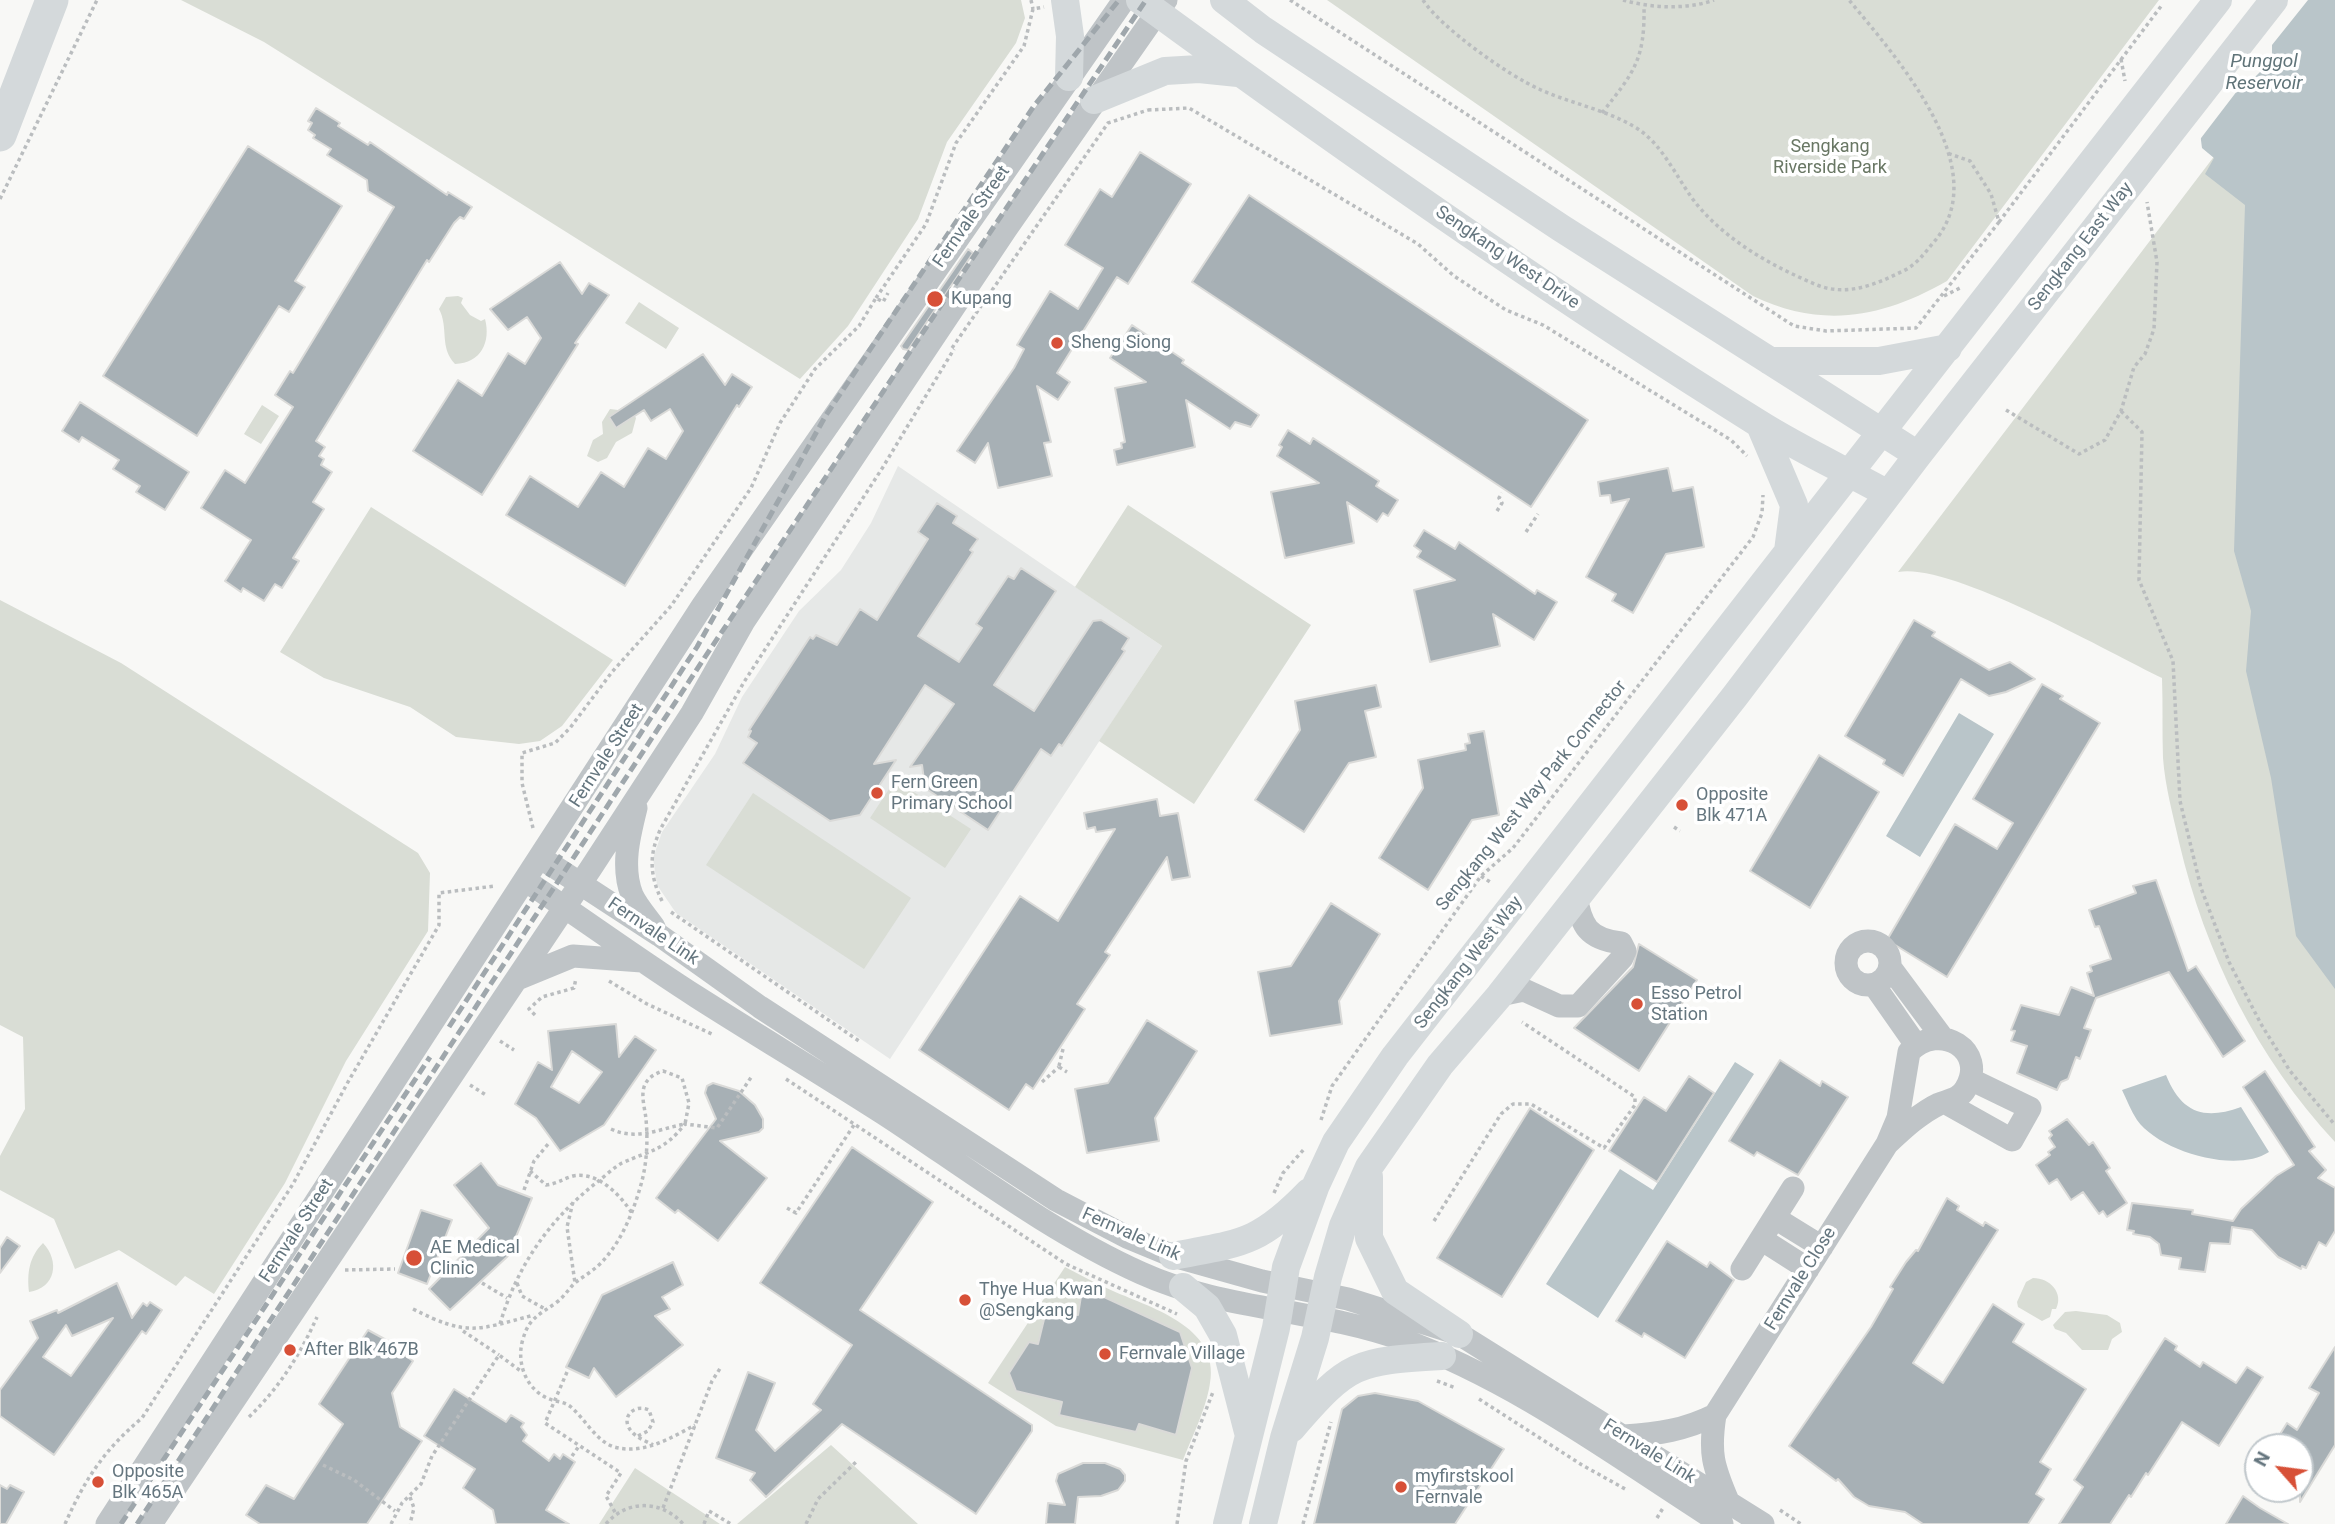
<!DOCTYPE html>
<style>
body{margin:0}
#map{position:relative;width:2335px;height:1524px;overflow:hidden;background:#f8f8f6;font-family:Roboto,sans-serif}
canvas{display:block}
.north{position:absolute;left:2244px;top:1433px;width:70px;height:70px;box-sizing:border-box;background:#fff;border:2px solid #c1c8cc;border-radius:50%;rotate:298deg;font-size:19px;font-weight:700;line-height:28px;text-align:center;color:#65767f}
.north::after{content:'';display:block;margin:auto;width:24px;height:32px;background:#d75037;clip-path:polygon(50% 0,100% 100%,50% 72%,0 100%)}
</style>
<div id="map">
<canvas width="2335" height="1524"></canvas>
<div class="north">N</div>
</div>
<script>
const c = document.querySelector('canvas').getContext('2d');
c.lineJoin = 'round';
function paint(path, color) { c.fillStyle = color; c.fill(path, 'evenodd'); }
function stroke(path, color, width, dash) { c.strokeStyle = color; c.lineWidth = width; c.lineCap = dash ? 'butt' : 'round'; c.setLineDash(dash || []); c.stroke(path); }
function label(font, color, halo, rows, align = 'center') {
  c.font = font + ' Roboto,sans-serif'; c.lineWidth = 7; c.setLineDash([]); c.textBaseline = 'middle'; c.strokeStyle = halo; c.fillStyle = color; for (const [text, x, y, turn = 0] of rows) {
    c.save(); c.translate(x, y); c.rotate((+turn || 0) * Math.PI / 180); c.textAlign = isNaN(turn) ? turn : align; if (halo) c.strokeText(text, 0, 0); c.fillText(text, 0, 0); c.restore();
  }
}
paint(new Path2D(`
 M898,466L1162,646L890,1059L676,913L657,885L653,858L662,832L715,754L742,697L799,611L841,570L871,523Z`), '#e6e8e7');
paint(new Path2D(`
 M181,0H1021L1025,18L1016,43L947,142L918,219L848,326L800,379L264,42Z
 M1327,0H2159L1947,281C1882,318 1822,329 1753,296Z
 M2333,0H2335V1142C2257,1058 2205,953 2179,842C2173,815 2165,786 2163,758C2162,732 2163,705 2162,678C2108,652 1951,562 1898,572Z
 M458,296L463,298L461,303L470,315L481,321L485,319C491,342 481,363 455,364C439,347 449,328 439,309L446,297Z
 M639,302L679,328L666,349L625,323Z
 M628,404L636,418L632,433L616,442L607,458L598,462L587,456L593,440L603,434L602,422L610,409L618,410Z
 M262,405L279,416L261,444L244,434Z
 M1128,505L1311,625L1194,804L1099,741L1162,646L1075,587Z
 M371,507L613,660L562,726L540,741L519,744L456,737L410,707L324,678L280,652Z
 M0,600L121,663L418,853L430,873L428,931L346,1061L285,1183L214,1294L185,1276L176,1286L119,1250L75,1269L54,1219L0,1190V1156L25,1109L23,1037L0,1025Z
 M895,780L971,829L945,868L870,818Z
 M753,793L911,898L864,969L706,865Z
 M43,1243C60,1261 56,1288 29,1292C27,1273 29,1257 43,1243Z
 M1065,1267C1081,1275 1097,1284 1113,1291C1154,1309 1224,1328 1209,1389C1204,1413 1192,1437 1183,1460L1056,1426L988,1383Z
 M2033,1278C2050,1278 2064,1293 2056,1309H2052L2050,1317L2042,1321L2018,1307L2017,1302L2026,1282Z
 M2076,1311L2107,1315L2120,1323L2122,1332L2112,1339L2108,1350H2082L2066,1333L2055,1329L2053,1325L2065,1312Z
 M831,1445L918,1524H737Z
 M635,1468L720,1524H599Z`), '#d9ddd5');
paint(new Path2D(`
 M2183,0H2335V989L2296,936L2271,778L2246,671L2251,611L2234,551L2245,205L2205,174L2214,158L2202,148Z
 M1959,713L1994,734L1920,857L1886,836Z
 M1735,1062L1754,1074L1598,1318L1546,1284L1620,1169L1653,1190Z
 M2166,1075C2181,1112 2203,1121 2241,1107L2269,1152C2235,1174 2159,1151 2137,1120C2131,1111 2127,1100 2122,1090Z`), '#b9c5c9');
paint(new Path2D(`
 M2180,0H2308L2272,45V60L2256,76L2247,78L2198,142Z`), '#f8f8f6');
const building = new Path2D(`
 M316,108L340,123L338,126L368,145L370,142L447,195L448,192L472,207L464,219L460,217L454,223L429,262L427,260L316,441L325,447L319,456L324,459L321,465L332,472L313,502L324,509L293,558L299,561L282,588L275,584L264,601L243,588L241,592L225,581L251,540L201,508L225,470L245,483L293,407L275,395L290,371L293,373L394,207L368,191L367,180L327,155L331,149L313,138L315,135L308,130L312,123L308,121Z
 M248,146L342,206L295,281L305,287L289,312L279,306L197,436L103,376Z
 M1140,152L1191,184L1128,284L1117,277L1057,373L1070,382L1058,400L1037,386L1051,442L1044,443L1052,476L998,488L988,443L975,463L957,451L1014,368L1024,349L1017,345L1050,291L1078,309L1103,268L1065,245L1100,189L1112,197Z
 M1249,195L1588,420L1531,507L1192,282Z
 M968,249L973,253L908,350L903,349L901,346Z
 M560,262L582,294L589,283L609,295L575,343L578,344L482,495L413,451L458,380L482,396L508,353L525,364L541,338L527,317L508,330L490,309Z
 M1132,325L1184,360L1182,363L1259,415L1251,427L1235,422L1230,429L1186,400L1195,447L1117,465L1114,450L1122,448L1121,443L1125,442L1115,388L1146,382L1110,358Z
 M703,354L725,385L732,374L752,387L739,407L737,405L625,586L506,515L530,476L578,507L601,472L624,487L648,448L666,459L683,431L670,409L651,421L644,410L616,428L609,417Z
 M80,402L189,472L165,510L136,492L140,486L113,469L119,460L82,437L79,442L62,431Z
 M1288,430L1310,444L1313,438L1379,481L1376,486L1398,500L1388,516L1383,513L1377,522L1347,502L1354,543L1285,558L1271,492L1319,483L1277,456L1282,447L1279,445Z
 M1668,468L1673,491L1693,487L1704,547L1666,554L1633,613L1612,601L1616,594L1586,577L1629,499L1611,503L1610,495L1600,496L1598,482Z
 M937,503L957,516L953,523L978,539L970,550L973,552L918,636L959,662L982,628L976,624L1008,576L1014,579L1021,568L1056,591L994,685L1034,711L1093,621L1101,620L1129,638L1122,649L1125,651L1062,746L1059,744L1051,756L1041,749L988,830L925,788L922,765L910,767L954,704L925,685L874,764L896,760L860,815L830,821L743,763L757,743L748,737L751,731L749,730L810,637L813,639L816,635L837,645L860,609L877,620L928,539L918,532Z
 M1424,530L1455,549L1459,542L1535,594L1537,590L1557,602L1534,640L1493,614L1500,646L1430,662L1414,590L1455,580L1417,557L1421,551L1414,546Z
 M1914,620L1935,632L1932,636L1989,670L2010,662L2035,679L2006,692L1989,696L1961,679L1903,776L1883,764L1885,760L1845,736Z
 M2042,684L2063,696L2060,699L2100,723L1947,977L1887,940L1955,824L1997,849L2013,823L1973,799Z
 M1376,685L1381,707L1365,711L1376,757L1349,763L1304,832L1255,800L1300,730L1295,701Z
 M1484,731L1499,815L1472,820L1428,890L1379,858L1423,788L1418,760L1466,750L1465,744L1470,743L1468,734Z
 M1819,755L1879,792L1810,908L1750,871Z
 M1157,799L1160,816L1178,813L1190,877L1172,880L1167,857L1105,952L1110,955L1077,1004L1085,1009L1033,1089L1026,1084L1009,1110L919,1050L1020,896L1058,921L1115,829L1096,832L1095,827L1087,829L1084,813Z
 M2156,880L2188,971L2196,966L2245,1041L2223,1057L2169,972L2096,998L2084,1028L2091,1030L2080,1059L2076,1057L2068,1079L2061,1082L2057,1090L2017,1073L2027,1046L2011,1041L2015,1031L2011,1030L2021,1005L2059,1015L2071,987L2094,996L2087,973L2092,971L2090,966L2111,959L2099,926L2095,927L2089,910L2136,893L2133,886Z
 M1331,903L1380,934L1339,1001L1342,1024L1270,1036L1258,972L1291,966Z
 M1639,944L1697,980L1639,1071L1574,1028L1633,967Z
 M1147,1020L1197,1051L1155,1118L1159,1141L1087,1153L1075,1089L1108,1083Z
 M616,1024L619,1057L635,1036L656,1050L604,1125L560,1151L536,1118L515,1104L538,1062L552,1070L548,1031ZM572,1051L602,1072L579,1103L551,1087Z
 M1780,1060L1820,1086L1822,1081L1848,1097L1798,1175L1757,1152L1754,1156L1729,1141Z
 M2265,1071L2315,1147L2309,1151L2326,1170L2318,1178L2335,1188V1231L2326,1246L2319,1242L2306,1268L2302,1266L2301,1269L2278,1257L2252,1230L2232,1227L2230,1244L2210,1243L2205,1272L2179,1269L2181,1258L2161,1255L2159,1244L2150,1237L2133,1234L2134,1231L2127,1230L2132,1203L2193,1210L2192,1214L2233,1221L2241,1209L2276,1176L2294,1165L2243,1087Z
 M1689,1076L1714,1093L1657,1182L1609,1151L1644,1097L1666,1111Z
 M713,1083L739,1091L755,1105L763,1119V1128L759,1132L720,1141L767,1178L718,1241L678,1210L675,1213L656,1198L716,1119L705,1093L707,1086Z
 M1530,1108L1594,1150L1502,1297L1437,1258Z
 M2067,1119L2089,1145L2093,1142L2110,1168L2106,1171L2127,1203L2107,1217L2103,1211L2099,1214L2083,1192L2071,1200L2057,1179L2049,1184L2036,1165L2050,1155L2048,1152L2055,1147L2049,1138L2052,1135L2049,1131Z
 M852,1147L933,1202L860,1310L1032,1425V1431L976,1514L842,1424L766,1497L750,1480L755,1473L716,1458L748,1372L775,1383L756,1430L775,1451L821,1410L813,1404L852,1345L760,1283Z
 M481,1163L498,1185L532,1198L508,1256L450,1310L429,1289L489,1228L454,1185Z
 M1947,1198L1959,1206L1957,1210L1983,1226L1985,1222L1998,1230L1913,1363L1943,1383L1993,1304L2024,1324L2013,1342L2086,1389L2040,1462L2051,1469L2036,1494L2044,1499L2028,1524H1923L1905,1512L1869,1506L1854,1497L1838,1479L1836,1481L1789,1446L1871,1327L1893,1289L1890,1287L1906,1262L1916,1250L1918,1251Z
 M421,1210L452,1220L427,1284L398,1273Z
 M7,1237L20,1246L0,1273V1248Z
 M1667,1241L1707,1267L1710,1262L1734,1280L1685,1358L1644,1333L1642,1337L1616,1321Z
 M673,1262L683,1285L662,1297L670,1309L655,1316L683,1345L616,1397L594,1368L589,1378L566,1367L602,1295Z
 M117,1283L132,1318L143,1303L147,1306L150,1302L162,1310L146,1334L142,1331L54,1455L0,1416V1390L38,1338L30,1321L57,1310L58,1313ZM113,1318L71,1376L43,1357L66,1325L72,1336Z
 M1091,1291L1180,1332L1192,1368L1176,1435L1139,1424L1136,1432L1059,1415L1062,1402L1016,1391L1009,1373L1029,1342L1038,1344L1047,1307L1078,1315L1081,1296Z
 M368,1330L401,1348L399,1351L413,1361L392,1393L400,1427L422,1441L367,1524H260L246,1515L266,1485L294,1499L343,1424L319,1404Z
 M2165,1338L2177,1346L2175,1350L2200,1367L2203,1362L2236,1383L2247,1367L2263,1377L2219,1446L2182,1422L2148,1475L2146,1473L2131,1497L2129,1495L2110,1524H2059L2083,1487L2074,1480Z
 M2335,1347V1445L2300,1502V1471L2308,1457L2300,1452V1447H2277L2281,1441L2277,1439L2287,1423L2297,1430L2319,1393L2309,1388Z
 M454,1389L506,1422L511,1415L524,1423L521,1427L527,1435L523,1441L549,1461L554,1454L560,1459L563,1454L575,1462L546,1510L569,1524H496L493,1510L463,1488L475,1469L424,1436Z
 M1375,1393L1418,1401L1504,1449L1455,1524H1314L1342,1409L1358,1396Z
 M1083,1463H1105L1120,1469L1125,1475V1481L1118,1490L1101,1496L1078,1497L1075,1524H1046L1048,1503L1065,1505L1056,1481L1058,1474Z
 M0,1485L7,1489L10,1485L24,1492L6,1524H0Z
 M2243,1496L2260,1508L2288,1524H2226Z`);
paint(building, '#a7b0b5');
stroke(building, '#dadad8', 2);
stroke(new Path2D(`
 M1031,0L1033,9
 M1290,0L1794,326L1826,331L1916,328L1999,222L1991,194L1970,161L1947,153
 M1423,0C1440,27 1509,76 1539,89C1569,103 1604,109 1633,126C1664,143 1677,181 1699,207C1730,243 1774,267 1817,285C1847,297 1877,284 1903,271C1916,265 1924,254 1933,243C1998,170 1895,56 1849,0
 M1623,0C1651,8 1686,10 1714,0
 M2121,59L2125,81
 M1148,110L1189,108L1418,244L1454,276L1506,310L1543,325L1731,440L1747,456
 M1602,113C1634,72 1645,60 1644,6
 M0,199L97,0
 M1999,222L2162,5
 M1944,296L1962,287
 M876,298L926,224L956,143L1024,46L1033,9L1044,7
 M952,348L1108,123L1148,110
 M2006,410L2079,454L2105,440L2121,411L2134,367L2145,354L2154,329L2157,262L2147,202
 M2121,411L2142,432L2139,580L2173,661L2180,801L2201,888L2229,962L2261,1024L2290,1071L2335,1125
 M1497,511L1502,503L1499,498L1502,493
 M1526,532L1538,514
 M1674,827L1680,831
 M533,828L522,783V753L555,743L570,728L612,672L671,606L751,488L780,423L815,369L859,326L876,298L883,302L888,293
 M1481,876L1490,882
 M662,901C649,874 649,854 661,828L744,682L883,467L954,349
 M671,912L859,1041
 M609,981L647,1004L714,1035
 M535,1015L529,1009L542,997L574,988L576,978
 M500,1041L514,1050
 M1059,1066L1063,1049
 M1059,1067L1067,1072
 M786,1079L1066,1264L1177,1314
 M1042,1082L1059,1067
 M470,1085L486,1095
 M1321,1120L1332,1086L1481,876L1513,848L1753,537L1762,513L1763,495
 M611,1129C636,1141 659,1129 685,1124L689,1103L682,1078L663,1071C654,1074 647,1078 644,1087C641,1097 645,1109 646,1119C648,1142 647,1165 640,1188C632,1215 621,1242 601,1263C593,1271 584,1276 576,1282C569,1288 565,1296 557,1302C541,1314 529,1317 523,1339C516,1361 525,1388 547,1398C555,1402 564,1401 571,1407C585,1419 596,1441 614,1447C643,1455 671,1438 695,1425
 M530,1171L546,1185C556,1184 563,1179 573,1176C598,1171 620,1195 632,1213
 M524,1190L534,1161L549,1143
 M1274,1193L1283,1173L1305,1148
 M573,1202L567,1227L575,1283
 M787,1208L796,1213L854,1125
 M1434,1221L1501,1114L1513,1104H1531L1604,1148L1635,1105V1097L1522,1022
 M345,1270L395,1269
 M482,1283L507,1298
 M517,1283L522,1296L545,1309
 M413,1309C468,1337 477,1330 534,1315
 M500,1324C517,1266 549,1220 596,1183C604,1177 613,1168 622,1163C651,1150 664,1151 685,1124L717,1128L752,1076
 M463,1331L499,1355
 M567,1372L545,1423L621,1473L606,1496L616,1514
 M1437,1381L1456,1388
 M1479,1399L1582,1465L1627,1490
 M249,1417C279,1388 300,1355 317,1317
 M638,1436L648,1431L653,1422L649,1410C634,1403 619,1418 632,1432C637,1438 646,1441 653,1445
 M572,1456L579,1446
 M323,1465L354,1480L395,1511
 M410,1497L414,1508L410,1524
 M663,1508L712,1381L721,1367
 M1780,1510L1801,1524
 M1657,1518L1663,1508
 M65,1524C85,1479 104,1450 142,1418L293,1184L348,1082L439,925V893L495,886
 M391,1524L402,1503L421,1484L432,1456L499,1355L522,1372
 M606,1524C627,1499 662,1500 683,1524
 M704,1524L709,1511L731,1524
 M806,1524L818,1499L858,1460
 M1177,1524L1186,1461L1213,1392
 M1303,1524L1331,1422`), '#babdbf', 3.5, [3.5, 3.5]);
stroke(new Path2D(`
 M636,808C629,836 621,867 632,895C637,906 647,917 654,927
 M541,858L659,935L760,1007L1056,1200L1127,1237L1173,1256L1262,1281L1348,1299L1459,1334L1763,1524
 M526,881C583,919 639,960 697,997C763,1039 830,1079 895,1121C973,1173 1056,1235 1141,1273C1222,1310 1317,1309 1401,1339C1518,1382 1618,1458 1722,1524
 M1846 963a22 22 0 1 1 44 0a22 22 0 1 1-44 0Z
 M1890,967L1942,1037
 M517,979L573,956L642,961
 M1874,985L1916,1045
 M1500,995L1524,990L1559,1006H1578L1622,958L1625,951L1621,943C1588,939 1581,926 1576,896
 M1946,1103L2012,1140L2030,1108L1970,1079
 M1775,1218L1822,1247
 M1761,1239L1808,1269
 M1742,1269L1793,1188
 M1624,1436C1658,1434 1685,1430 1715,1415
 M1728,1501C1713,1466 1709,1453 1715,1415L1887,1144L1898,1118L1909,1052C1940,1020 1988,1051 1966,1088C1960,1099 1950,1100 1939,1104C1920,1113 1902,1130 1887,1144
 M107,1524L703,605L1124,0
 M151,1524L591,868L692,713L744,621L1006,229L1166,0`), '#bfc4c7', 23);
stroke(new Path2D(`
 M1065,0L1070,36L1069,77
 M1140,0C1341,147 1546,291 1758,423C1799,449 1845,470 1888,494
 M1224,0L1263,30L1561,228L1918,455
 M1094,100L1165,71L1199,69L1238,73
 M1770,361H1879L1948,348
 M1760,425L1794,505L1788,551
 M1369,1177V1238L1395,1291L1459,1334
 M1173,1256C1241,1243 1259,1244 1309,1192
 M1183,1287L1207,1307L1223,1335L1248,1432
 M1292,1428C1349,1362 1356,1361 1442,1356
 M1227,1524L1276,1328L1286,1267L1316,1185L1336,1142L1395,1056L2218,0
 M1263,1524L1284,1438L1315,1338L1328,1277L1343,1226L1369,1167L1440,1065L1500,995L1735,696L1918,455L2274,0`), '#d4d9db', 28);
stroke(new Path2D(`
 M0,135L52,0`), '#d4d9db', 33);
stroke(new Path2D(`
 M449,1027L697,647L826,415L1034,106L1119,0
 M121,1524L430,1057
 M137,1524L705,657L1146,0`), '#9fa7ac', 5, [10, 5]);
for (const [x, y, r, color] of [
 [935,299,9,"#d75037"],
 [1057,343,7,"#d75037"],
 [877,793,7,"#d75037"],
 [1682,805,7,"#d75037"],
 [1637,1004,7,"#d75037"],
 [414,1258,9,"#d75037"],
 [965,1300,7,"#d75037"],
 [290,1350,7,"#d75037"],
 [1105,1354,7,"#d75037"],
 [98,1482,7,"#d75037"],
 [1401,1487,7,"#d75037"]
]) { const dot = new Path2D(); dot.arc(x, y, r, 0, 2 * Math.PI); c.fillStyle = color; c.fill(dot); stroke(dot, '#fff', 2.5); }
label('18px', '#697764', '#fff', [
 ["Sengkang",1830,147],
 ["Riverside Park",1830,168]
]);
label('18px', '#65767f', '#fff', [
 ["Fernvale Street",972,217,-55],
 ["Sengkang East Way",2081,247,-52],
 ["Sengkang West Drive",1507,258,34],
 ["Fernvale Street",607,756,-57],
 ["Sengkang West Way Park Connector",1532,796,-51],
 ["Fernvale Link",653,932,34],
 ["Sengkang West Way",1469,963,-52],
 ["Fernvale Street",297,1231,-57],
 ["Fernvale Link",1131,1235,24],
 ["Fernvale Close",1801,1279,-58],
 ["Fernvale Link",1649,1452,32]
]);
label('18px', '#65767f', '#fff', [
 ["Kupang",951,299],
 ["Sheng Siong",1071,343],
 ["Fern Green",891,783],
 ["Primary School",891,804],
 ["Opposite",1696,795],
 ["Blk 471A",1696,816],
 ["Esso Petrol",1651,994],
 ["Station",1651,1015],
 ["AE Medical",430,1248],
 ["Clinic",430,1269],
 ["Thye Hua Kwan",979,1290],
 ["@Sengkang",979,1311],
 ["After Blk 467B",304,1350],
 ["Fernvale Village",1119,1354],
 ["Opposite",112,1472],
 ["Blk 465A",112,1493],
 ["myfirstskool",1415,1477],
 ["Fernvale",1415,1498]
], 'left');
label('italic 19px', '#607479', '#fff', [
 ["Punggol",2264,62],
 ["Reservoir",2264,84]
]);
</script>
